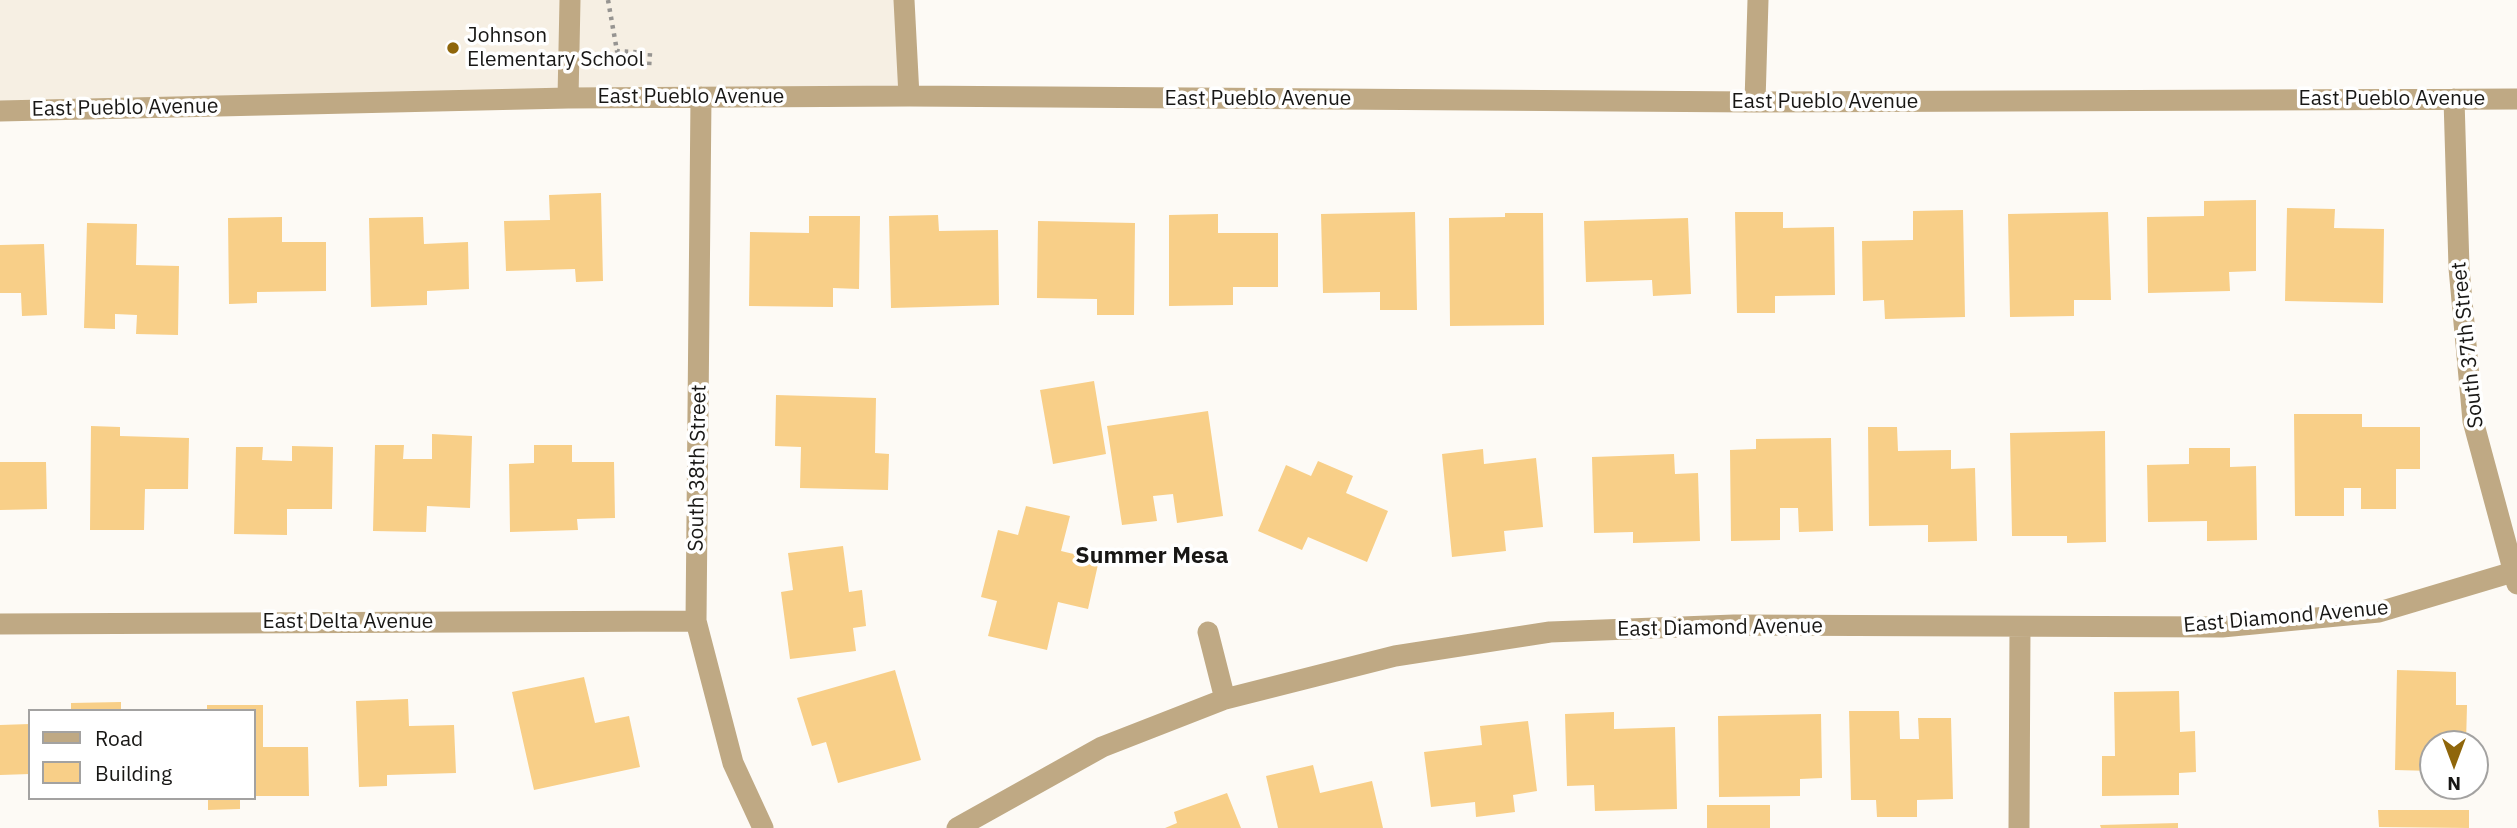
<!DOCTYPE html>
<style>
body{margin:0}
#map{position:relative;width:2517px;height:828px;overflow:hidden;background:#fdfaf5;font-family:"IBM Plex Sans",sans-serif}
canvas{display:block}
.legend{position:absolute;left:28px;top:709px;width:228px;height:91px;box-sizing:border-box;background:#fff;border:2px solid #a3a2a1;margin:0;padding:9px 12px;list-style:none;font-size:21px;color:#181715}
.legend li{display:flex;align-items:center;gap:14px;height:35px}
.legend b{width:35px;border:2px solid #a3a2a1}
.north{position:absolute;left:2419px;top:730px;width:70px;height:70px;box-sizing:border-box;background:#fff;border:2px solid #a3a2a1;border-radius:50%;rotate:180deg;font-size:19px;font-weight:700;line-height:28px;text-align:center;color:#181715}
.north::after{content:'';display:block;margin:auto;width:24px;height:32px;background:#8f660b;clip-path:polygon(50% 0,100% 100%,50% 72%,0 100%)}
</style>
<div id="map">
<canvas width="2517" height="828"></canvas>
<ul class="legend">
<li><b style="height:9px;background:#bfa984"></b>Road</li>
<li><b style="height:19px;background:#f8cf88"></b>Building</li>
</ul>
<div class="north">N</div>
</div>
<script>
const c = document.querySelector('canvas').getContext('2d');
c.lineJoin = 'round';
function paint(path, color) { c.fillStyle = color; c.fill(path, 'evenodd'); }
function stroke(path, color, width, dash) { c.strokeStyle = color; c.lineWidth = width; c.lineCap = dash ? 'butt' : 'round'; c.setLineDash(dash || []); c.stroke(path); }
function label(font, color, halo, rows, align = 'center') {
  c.font = font + ' "IBM Plex Sans",sans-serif'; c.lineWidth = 7; c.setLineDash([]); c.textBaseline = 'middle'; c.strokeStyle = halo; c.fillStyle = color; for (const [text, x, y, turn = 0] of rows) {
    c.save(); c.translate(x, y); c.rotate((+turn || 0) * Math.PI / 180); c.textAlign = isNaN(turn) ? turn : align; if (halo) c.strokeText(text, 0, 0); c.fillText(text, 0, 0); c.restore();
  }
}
paint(new Path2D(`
 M0,0H904L909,96L0,111Z`), '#f6efe3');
paint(new Path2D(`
 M601,193L603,281L576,282L575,269L506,271L504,221L550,220L549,195Z
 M2256,200V271L2229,272L2230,291L2148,293L2147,217L2204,216V201Z
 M2287,208L2335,209L2334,228L2384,229L2383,303L2285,301Z
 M1963,210L1965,317L1885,319L1884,300L1863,301L1862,241L1913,240V211Z
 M1415,212L1417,310H1380V292L1323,293L1321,214Z
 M1735,212H1783V228L1834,227L1835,295L1775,296V313H1737Z
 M2108,212L2111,300H2074V316L2010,317L2008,214Z
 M1505,213H1543L1544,325L1450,326L1449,218L1505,217Z
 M1218,214V233H1278V287H1233V305L1169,306V215Z
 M938,215L939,231L998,230L999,305L891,308L889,216Z
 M809,216H860L859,289L833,288V307L749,306L750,232L809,233Z
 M282,217V242H326V291L257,292V303L229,304L228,218Z
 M423,217L424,244L468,242L469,289L427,291V305L371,307L369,218Z
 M1688,218L1691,294L1653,296L1652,280L1586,282L1584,221Z
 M1038,221L1135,223L1134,315H1097V299L1037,298Z
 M87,223L137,224L136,265L179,266L178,335L136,334L137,315L115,314V329L84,328Z
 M44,244L47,315L22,316L21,293H0V245Z
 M1094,381L1106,454L1053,464L1040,390Z
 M776,395L876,398L875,453L889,454L888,490L800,488L801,447L775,446Z
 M1208,411L1223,516L1177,523L1173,494L1153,496L1157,521L1122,525L1107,426Z
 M2294,414H2362V427H2420V469H2396V509H2361V488H2344V516H2295Z
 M91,426L120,427V436L189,438L188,489H145L144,530H90Z
 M1868,427H1897L1898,451L1951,450V469L1975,468L1977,541L1928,542V525L1869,526Z
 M2105,431L2106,542L2067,543V536H2012L2010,433Z
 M432,434L472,436L470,508L427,506L426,532L373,531L375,445H404L403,459H432Z
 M1831,438L1833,531L1799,532L1798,508H1780V540L1731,541L1730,450L1756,449V439Z
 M534,445H572V462H614L615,518L577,519L578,530L510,532L509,464L534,463Z
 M292,446L333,447L332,509H287V535L234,534L236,447H263L262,460L292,461Z
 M2189,448H2230V467L2256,466L2257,540L2207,541V521L2148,522L2147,465L2189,464Z
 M1483,449L1484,464L1536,458L1543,527L1504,531L1506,551L1452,557L1442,454Z
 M1674,454L1675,474L1698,473L1700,541L1633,543V532L1594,533L1592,457Z
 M1318,461L1353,476L1346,493L1388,511L1367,562L1308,537L1302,550L1258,531L1286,465L1311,476Z
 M0,462H46L47,509L0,510Z
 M1026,506L1070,516L1061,551L1099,560L1088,609L1058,602L1047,650L988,636L997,601L981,597L998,530L1018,535Z
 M843,546L849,592L862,590L866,626L853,628L856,651L790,659L781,592L793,590L788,553Z
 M895,670L921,760L838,783L826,742L812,746L797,698Z
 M2397,670L2456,672V705H2467L2466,744H2433V771L2395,770Z
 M584,677L595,723L629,716L640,767L534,790L512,692Z
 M2179,691L2180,732L2195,731L2196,772L2179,773V795L2102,796V756H2115L2114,692Z
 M408,699L409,726L454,725L456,773L387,775V786L359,787L356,701Z
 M121,702V711H71V703Z
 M207,705H263V747H308L309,796H254V711H207Z
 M1849,711H1899L1900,739H1919L1918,718H1951L1953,799L1917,800V817H1877L1876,800H1851Z
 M1614,712V729L1675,727L1677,809L1595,811L1594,785L1567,786L1565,714Z
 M1821,714L1822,778L1800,779V796L1719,797L1718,716Z
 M1528,721L1537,791L1513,795L1515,812L1476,817L1475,802L1431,807L1424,752L1482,745L1480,726Z
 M30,724V774L0,775V725Z
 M1313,765L1320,793L1372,781L1383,828H1278L1266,776Z
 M1227,793L1241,828H1165L1177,823L1174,812Z
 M208,798H240V809L208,810Z
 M1707,805H1770V828H1707Z
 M2378,810H2469V828L2379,827Z
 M2178,823V828H2101L2100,825Z`), '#f8cf88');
stroke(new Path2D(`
 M608,0L617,51L650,53L649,68`), '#969491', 4.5, [3.5, 5]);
stroke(new Path2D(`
 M904,0L909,96
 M701,97L696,621L733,763L763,828
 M568,98L570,0
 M2454,99L2459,268L2473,421L2517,584
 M1755,102L1758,0
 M0,111L568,98L909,96L1755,102L2517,99
 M0,624L696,621
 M1208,632L1225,699
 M957,828L1102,747L1225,699L1395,656L1550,632L1734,625L2222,627L2379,612L2513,572
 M2019,828L2020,627`), '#bfa984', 21);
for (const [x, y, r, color] of [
 [453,48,7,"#8f660b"]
]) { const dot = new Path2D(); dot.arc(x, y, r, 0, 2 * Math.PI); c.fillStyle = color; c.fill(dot); stroke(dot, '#fff', 2.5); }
label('21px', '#181715', '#fff', [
 ["Johnson",467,36],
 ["Elementary School",467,60]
], 'left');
label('21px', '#181715', '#fff', [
 ["East Pueblo Avenue",691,97],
 ["East Pueblo Avenue",1258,99],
 ["East Pueblo Avenue",2392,99],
 ["East Pueblo Avenue",1825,102],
 ["East Pueblo Avenue",125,108,-1],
 ["South 37th Street",2468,345,-96],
 ["South 38th Street",698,468,-89],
 ["East Diamond Avenue",2286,617,-5],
 ["East Delta Avenue",348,622],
 ["East Diamond Avenue",1720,628,-1]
]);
label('bold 23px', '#181715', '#fff', [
 ["Summer Mesa",1152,556]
]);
</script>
